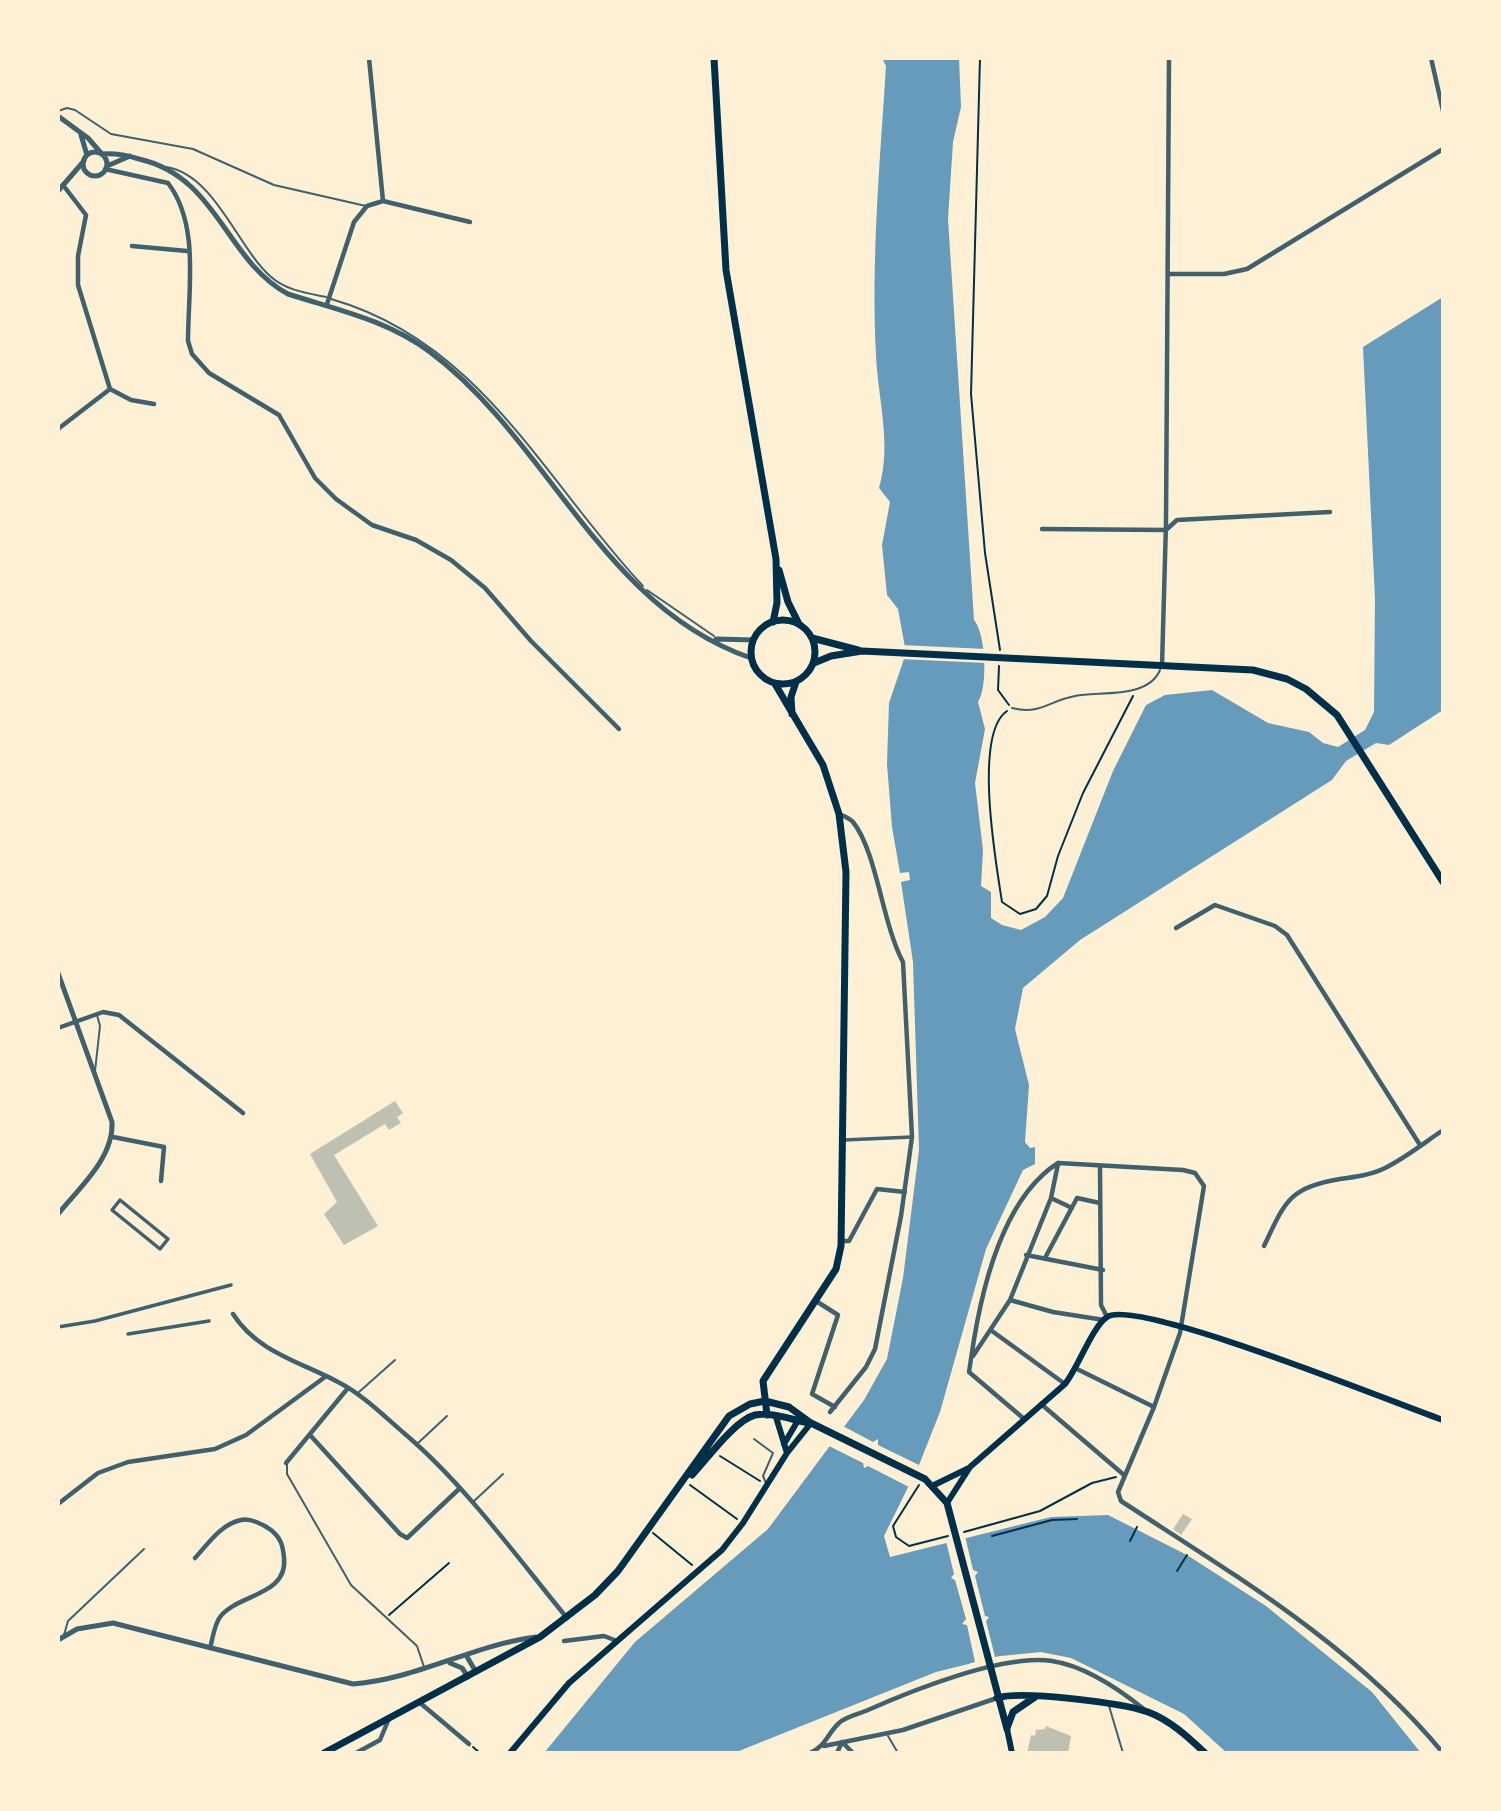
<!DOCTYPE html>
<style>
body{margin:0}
#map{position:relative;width:1501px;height:1811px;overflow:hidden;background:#fdf0d5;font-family:Manrope,sans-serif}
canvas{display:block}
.frame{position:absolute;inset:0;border:60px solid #fdf0d5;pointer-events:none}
</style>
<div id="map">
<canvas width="1501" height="1811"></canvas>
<div class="frame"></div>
</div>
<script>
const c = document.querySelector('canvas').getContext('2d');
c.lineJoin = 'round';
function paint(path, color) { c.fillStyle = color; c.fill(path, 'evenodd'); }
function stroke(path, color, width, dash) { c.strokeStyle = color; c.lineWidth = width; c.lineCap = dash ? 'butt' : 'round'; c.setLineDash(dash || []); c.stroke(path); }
paint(new Path2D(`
 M882,58H959L961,107L953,142L948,219L974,620C986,634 988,687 978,702L985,729L975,783L983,850L981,886L991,892V918L1002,925L1021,930L1045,917L1063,898L1113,771L1146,705L1165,695L1212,690L1268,723L1309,732L1323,743L1338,747L1365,730L1374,712L1375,599L1363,347L1443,297V710L1389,745L1376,743L1346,761L1332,780L1080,940L1023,988L1015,1029L1029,1085L1025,1142L1030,1148L1035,1147V1164L1023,1170L986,1249L940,1412L919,1465L884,1536L890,1557L1051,1517L1108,1515L1187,1555L1266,1606L1372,1692L1421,1753H1227L1184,1714L1071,1658L1041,1652L1001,1656L936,1672L734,1753H544L635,1642L768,1529L864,1400L887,1359L903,1278L919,1150L913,962L901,882L910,880L909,872L900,873L892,827L887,764L889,703L906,653L898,609L887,595L882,545L890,502L879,488C892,444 878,400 876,355C871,259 880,161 886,66Z`), '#669bbc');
paint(new Path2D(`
 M901,645L986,649V663L900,659Z
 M839,1424L873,1442L878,1439V1445L919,1465L909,1487L868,1466L864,1468L863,1463L825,1444Z
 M965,1536L973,1570L978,1572L975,1576L985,1616L989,1617L986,1621L995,1657L1001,1656L1002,1659L970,1667L969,1664L975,1662L967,1625L962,1624L966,1619L955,1580L951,1578L954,1574L946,1541Z`), '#fdf0d5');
paint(new Path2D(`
 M395,1101L403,1113L397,1117L401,1123L389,1130L385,1124L334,1155L378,1226L344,1245L324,1214L337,1202L310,1154Z
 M1183,1514L1192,1519L1181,1535L1173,1529Z
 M1046,1726L1071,1736L1068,1753H1027L1031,1735L1035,1736L1036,1730L1045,1729Z`), '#bec0b2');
stroke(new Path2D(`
 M980,58L971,394L985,553L1000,650
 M999,666L998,690L1009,705
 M1007,711C973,734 996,863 1002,902L1020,914L1036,909L1047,896L1058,856L1083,793L1133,696
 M720,1456L760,1481
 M690,1485L737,1519
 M919,1485L893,1526L896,1537L909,1546L948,1536
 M964,1532L1040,1511L1092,1483L1116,1477
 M653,1533L692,1565
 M992,1536L1052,1520L1077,1519
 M1130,1541L1137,1527
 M1177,1571L1187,1555
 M389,1615L449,1563
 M473,1747L480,1753`), '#003049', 2);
stroke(new Path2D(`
 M58,111L67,108L75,110L111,134L193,149L274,185L366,206
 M166,167C214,174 237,246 270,276C285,290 306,293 326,297
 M331,299C481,342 543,479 643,586
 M647,590L714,636
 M1012,708C1041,715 1048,701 1075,696C1100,691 1148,699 1160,670
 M95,1071L100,1026L97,1015
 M359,1392L395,1360
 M754,1439L773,1453L763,1476L766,1483
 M417,1444L447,1416
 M287,1464V1474L351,1585L417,1646L424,1667
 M473,1502L503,1474
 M64,1635L68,1621L144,1549
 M1109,1706L1123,1753
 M888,1736L898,1753`), '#3f606c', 2);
stroke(new Path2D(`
 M843,1140L912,1137
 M120,1200L168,1239L160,1249L112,1210Z
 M58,1327L95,1321L231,1285
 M128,1334L209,1321`), '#3f606c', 3.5);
stroke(new Path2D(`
 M1431,58L1443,111
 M105,169L168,183C200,225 188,290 188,341L192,354L209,373L279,415L315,478L336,499L372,525L416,540L451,560L485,588L531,641L619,729
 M383,201L470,222
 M132,246L187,251
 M1168,274H1224L1247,269L1443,149
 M327,304L354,222L367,206L383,201L369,58
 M110,389L131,400L154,404
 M58,429L110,389L78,285V256L86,215L63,185
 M1042,529L1166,530L1177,520L1330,512
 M1162,666L1166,523L1169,58
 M1176,928L1215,905L1275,926L1287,935L1420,1145
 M58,1028L103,1012L119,1015L243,1113
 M113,1137L164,1147L161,1181
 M1058,1163L1183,1170L1195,1173L1204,1186L1180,1333L1154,1407L1118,1492L1121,1501C1236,1576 1355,1646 1443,1753
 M1100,1167L1101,1305L1107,1317
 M1051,1198L1072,1208
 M841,1241H849L877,1189L905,1192
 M1264,1246C1285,1202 1289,1187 1340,1179C1355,1177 1370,1175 1383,1169C1404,1159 1424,1143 1443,1130
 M1026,1255L1103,1270
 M1045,1258L1077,1198L1100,1203
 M1010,1300L1053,1312L1104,1320
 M816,1301L838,1315L812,1394L835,1407
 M233,1314C257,1352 301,1362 338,1382C362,1394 385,1417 405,1434C465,1485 517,1557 567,1618
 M992,1331L1065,1384
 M973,1356L1010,1300L1051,1198L1058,1164
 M1077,1369L1154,1407
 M1041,1404L1124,1475
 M830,1412L866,1367L875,1349L901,1216L912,1137L903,962C882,923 877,852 853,822C850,818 843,816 839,814
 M1023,1418L969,1372L971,1359C980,1295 1000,1200 1058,1163
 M310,1435L400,1534L407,1538L459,1489
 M286,1463L348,1388
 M58,1504L98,1473L128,1462L215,1449L246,1435L325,1377
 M195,1558C208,1544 221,1524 241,1520C250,1518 263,1524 271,1530C281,1538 283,1546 284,1558C288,1596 237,1594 220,1617C214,1625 213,1638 210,1648
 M564,1641L604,1636L617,1641
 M419,1702L469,1744
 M824,1746L903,1730L997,1698
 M356,1753L380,1740L388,1721
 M810,1753C826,1746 827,1734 839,1723C845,1717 859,1714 868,1710C913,1690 1003,1654 1052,1661C1085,1666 1119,1689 1145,1710
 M837,1753L842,1742L853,1753`), '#3f606c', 4.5);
stroke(new Path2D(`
 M58,116L88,138L101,153
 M81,135L87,155
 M83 164a12 12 0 1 1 24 0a12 12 0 1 1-24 0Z
 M102,154C115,153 126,155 139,159C218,177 225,260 288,294C338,310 387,320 430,352C550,442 602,607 751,658
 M107,166L130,156
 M58,191L84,161
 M716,639L754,640
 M58,973L112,1122C114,1158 79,1188 58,1214
 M58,1640L77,1629L113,1623L353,1684C417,1679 473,1645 536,1637
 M466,1655L476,1672
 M450,1663L462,1668L468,1677`), '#3f606c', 5);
stroke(new Path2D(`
 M776,1417L787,1453
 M784,1444L800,1417
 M932,1486L969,1468
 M947,1503L970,1467L1065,1384C1078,1368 1092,1327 1107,1317C1136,1297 1397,1404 1443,1420
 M1007,1729L1012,1753
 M510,1753L569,1683L722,1550L743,1523L787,1453L811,1423`), '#003049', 6);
stroke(new Path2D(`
 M714,58L726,270L776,559L777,603L773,622
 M779,570L788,602L799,624
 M751 652a32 32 0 1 1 64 0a32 32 0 1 1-64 0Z
 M812,638L858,650
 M814,663L831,656L862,651L1253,670L1287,679L1306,689L1337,715L1443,882
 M792,714L791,697L796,682
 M767,1415L763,1381L836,1269L841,1246L846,872L839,814L823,765L775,684
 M692,1475C707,1459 735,1420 755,1415C772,1412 793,1420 809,1423
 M997,1698C1021,1690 1122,1703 1148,1712C1170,1720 1189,1738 1205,1753
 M1007,1728L1013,1712L1035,1697
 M324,1753L540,1637L595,1595L618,1571L729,1416L750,1404L765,1401L789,1407L811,1423L925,1479L947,1503L1007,1729`), '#003049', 7);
</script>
